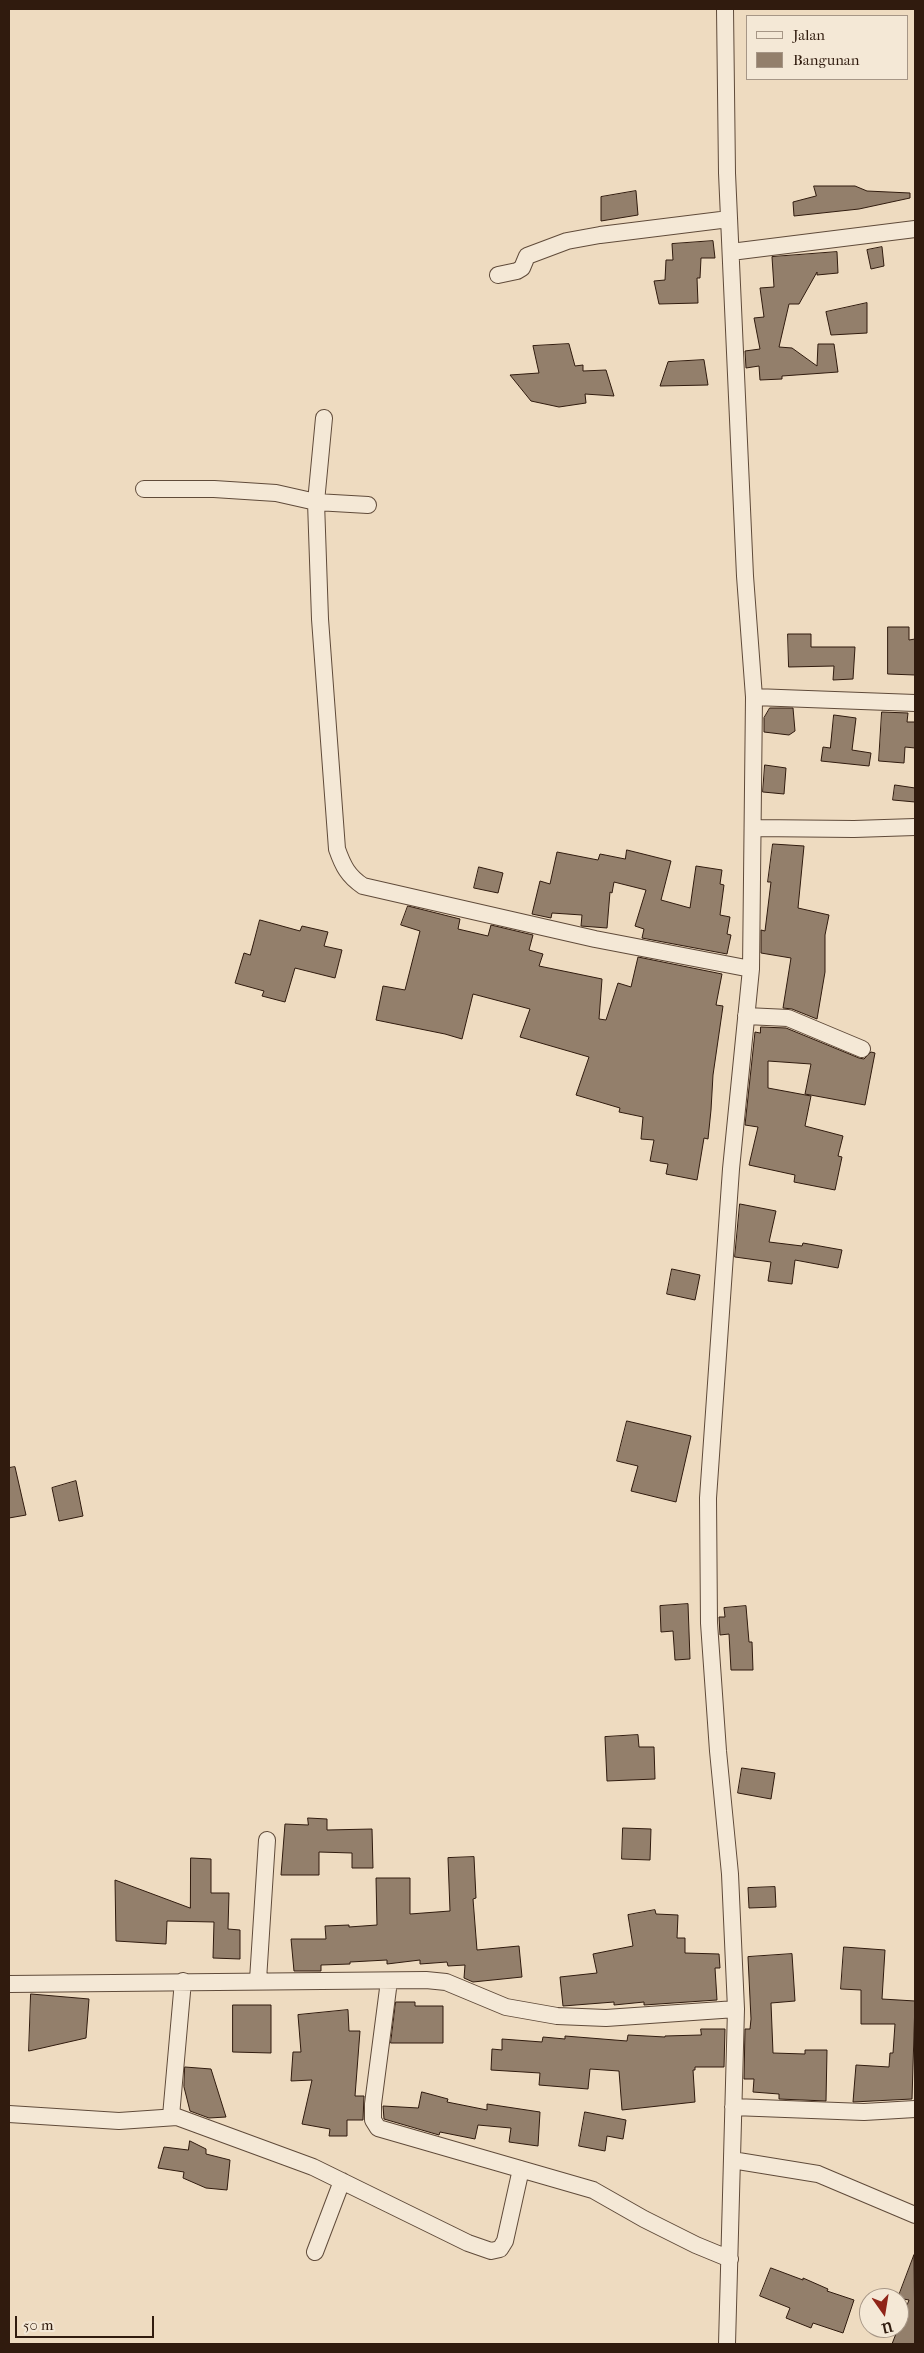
<!DOCTYPE html>
<style>
body{margin:0}
#map{position:relative;width:924px;height:2353px;overflow:hidden;background:#eedbc0;font-family:"IM FELL French Canon",serif}
canvas{display:block}
.frame{position:absolute;inset:0;border:10px solid #301b0e;pointer-events:none}
.legend{position:absolute;left:746px;top:15px;width:162px;height:65px;box-sizing:border-box;background:#f4e8d6;border:1px solid #a69686;margin:0;padding:6px 9px;list-style:none;font-size:15px;color:#301b0e}
.legend li{display:flex;align-items:center;gap:10px;height:25px}
.legend b{width:25px;border:1px solid #a69686}
.north{position:absolute;left:859px;top:2288px;width:50px;height:50px;box-sizing:border-box;background:#f4e8d6;border:1px solid #a69686;border-radius:50%;rotate:167deg;font-size:14px;font-weight:700;line-height:20px;text-align:center;color:#301b0e}
.north::after{content:'';display:block;margin:auto;width:18px;height:22px;background:#8f2418;clip-path:polygon(50% 0,100% 100%,50% 72%,0 100%)}
.scale{position:absolute;left:15px;top:2316px;width:139px;height:22px;box-sizing:border-box;border:2px solid #301b0e;border-top:0;padding-left:6px;font-size:15px;line-height:18px;white-space:nowrap;color:#301b0e;-webkit-text-stroke:4px #f4e8d6;paint-order:stroke}
</style>
<div id="map">
<canvas width="924" height="2353"></canvas>
<div class="frame"></div>
<ul class="legend">
<li><b style="height:6px;background:#f4e8d6"></b>Jalan</li>
<li><b style="height:14px;background:#937f6b"></b>Bangunan</li>
</ul>
<div class="north">U</div>
<div class="scale">50 m</div>
</div>
<script>
const c = document.querySelector('canvas').getContext('2d');
c.lineJoin = 'round';
function paint(path, color) { c.fillStyle = color; c.fill(path, 'evenodd'); }
function stroke(path, color, width, dash) { c.strokeStyle = color; c.lineWidth = width; c.lineCap = dash ? 'butt' : 'round'; c.setLineDash(dash || []); c.stroke(path); }
const building = new Path2D(`
 M814,186H855L867,191L910,193V198L859,209L794,216L793,202L816,196Z
 M636,191L638,215L601,221V197Z
 M713,241L715,258H701L700,278H697L698,303L659,304L654,281L665,280L666,260H673L672,244Z
 M882,247L884,266L871,269L867,250Z
 M837,252L838,273L817,275V272L799,304H789L779,347L792,348L817,366L818,344H834L838,372L782,376V379L760,380L759,366L746,368L745,351L760,349L754,318L764,317L760,288L774,287L772,257Z
 M867,303V333L831,335L826,312Z
 M569,344L575,366L583,365V371L606,370L614,396L585,394L586,403L559,407L531,401L510,375L539,373L533,346Z
 M704,360L708,385L660,386L668,362Z
 M888,627H909V640L915,639V675L888,674Z
 M788,634H811V647H855L853,679L833,680L834,666L789,667Z
 M770,708H793L795,731L789,735L764,732V718Z
 M882,712L908,713L907,722H915V748L905,747L904,763L879,761Z
 M834,715L856,718L852,750L871,753L869,766L821,761L823,747L830,748Z
 M765,765L786,768L784,794L763,792Z
 M895,785L915,788V802L893,800Z
 M773,844L804,846L798,908L829,915L825,935V972L817,1019L792,1009L783,1008L791,958L761,953V930L765,931L771,882H768Z
 M627,850L671,861L661,900L690,908L696,866L722,870L720,884L724,885L720,915L730,917L727,934L731,935L727,954L642,938L644,929L635,926L646,890L614,882L612,893L610,892L607,928L581,926L582,915L552,913L551,918L532,914L540,881L550,884L557,852L598,860L600,854L625,859Z
 M479,867L503,873L498,893L474,888Z
 M408,906L460,919L458,929L488,936L491,925L533,935L529,950L543,954L539,966L602,979L599,1019L606,1020L618,983L631,987L638,957L722,974L716,1005L723,1006L713,1075L711,1110L708,1139L704,1138L697,1180L666,1174L668,1164L650,1161L654,1140L641,1139L643,1117L619,1112L620,1108L576,1095L589,1057L520,1037L530,1009L473,994L462,1039L445,1034L376,1020L383,986L405,990L420,931L401,925Z
 M260,920L300,931L302,926L328,932L324,946L342,950L335,978L295,968L285,1002L262,996L264,991L235,983L244,953L250,955Z
 M761,1027L786,1028L859,1058L864,1059L871,1052L875,1053L865,1105L805,1094L811,1064L768,1061V1088L811,1096L805,1126L843,1136L838,1156L842,1157L835,1190L794,1182L795,1175L749,1165L758,1127L745,1125L755,1032L760,1033Z
 M740,1204L776,1211L769,1242L802,1246L803,1243L842,1250L838,1268L795,1260L792,1284L768,1281L771,1262L735,1257Z
 M672,1269L700,1275L695,1300L667,1294Z
 M627,1421L691,1436L676,1502L631,1491L638,1466L617,1461Z
 M15,1467L26,1515L9,1518V1468Z
 M76,1481L83,1516L59,1521L52,1488Z
 M688,1604L690,1659L675,1660L673,1631L661,1632L660,1606Z
 M746,1606L749,1642H752L753,1670H731L729,1634L720,1635L719,1617H725L724,1608Z
 M638,1735L639,1747H654L655,1779L607,1781L605,1737Z
 M742,1768L775,1773L771,1799L738,1793Z
 M308,1818L327,1819V1830L372,1829L373,1868H352V1853L319,1852V1875H281L285,1824L308,1825Z
 M623,1828L651,1829L650,1860L622,1859Z
 M474,1857L476,1898L473,1899L477,1950L519,1946L522,1977L473,1982L464,1978L465,1965L448,1966L447,1962L420,1964V1960L387,1964V1960L350,1962V1964L321,1965V1971H294L291,1939H326L325,1926L349,1925V1927L377,1925L376,1878H410V1914L450,1911L448,1858Z
 M191,1858L211,1859V1893H229L228,1929L240,1930V1959L213,1958L214,1922L167,1921L166,1944L116,1941L115,1880L190,1908Z
 M775,1887L776,1907L749,1908L748,1888Z
 M655,1910L656,1914L678,1915L677,1938H685V1953L719,1954L720,1968H715L717,2000L644,2005V2002L614,2005V2002L563,2006L560,1977L597,1973L593,1954L633,1946L628,1915Z
 M844,1947L885,1950L882,1999L915,2001L912,2099L853,2102L856,2065L889,2067L890,2053H893L895,2024H861V1990L841,1989Z
 M792,1954L795,2001L771,2003L773,2053L805,2054V2050H827L826,2101L779,2099V2094L753,2092L754,2079H744L745,2029H750L751,2019L748,1957Z
 M31,1994L89,1999L86,2038L29,2051Z
 M396,2002H415V2006H443V2043H391Z
 M233,2005H271V2053L233,2052Z
 M348,2010L349,2031H360L355,2096H364L363,2120H347V2136H329L330,2129L302,2124L312,2080L291,2081L293,2052H301L298,2015Z
 M701,2029H725L724,2067H695V2070H693L695,2102L622,2110L619,2071L590,2069L588,2089L539,2085L540,2073L491,2070L492,2049L502,2050V2039L542,2042L543,2037L565,2039V2036L627,2041L628,2035L665,2037V2036L701,2035Z
 M185,2067L211,2069L226,2117L209,2118L190,2111L184,2087Z
 M422,2092L448,2099L447,2102L487,2110V2104L540,2112L538,2146L509,2142L511,2128L478,2125L475,2139L440,2132L439,2135L384,2119L383,2106L418,2108Z
 M585,2112L626,2120L623,2139L607,2136L605,2151L579,2146Z
 M190,2141L206,2149V2154L230,2160L227,2190L206,2188L183,2178L184,2172L158,2168L164,2147L188,2150Z
 M914,2255L915,2344H892L909,2300L898,2298Z
 M771,2268L803,2280V2278L828,2289L827,2291L854,2300L843,2333L813,2323L811,2328L786,2318L790,2308L760,2296Z`);
paint(building, '#937f6b');
stroke(building, '#301b0e', 1);
const minor = new Path2D(`
 M725,9L727,173L745,576L754,697L751,969L731,1169L708,1498L709,1623L718,1751L730,1874L736,2009L727,2344
 M731,252L915,229
 M498,275L517,271L522,268L527,256L567,241L600,235L729,219
 M324,418L316,502L320,619L337,849C343,866 348,876 363,886L595,939L751,969
 M144,489H214L276,493L316,502L368,505
 M754,697L915,703
 M754,828L854,829L915,827
 M746,1016L788,1018L862,1049
 M258,1980L267,1840
 M389,1981L373,2104V2120L378,2128L593,2190L644,2219L696,2245L730,2259
 M9,1984L426,1980L446,1982L506,2007L557,2016L606,2018L736,2009
 M733,2107L864,2112L915,2109
 M9,2114L119,2121L177,2117L313,2167L468,2243L491,2251L500,2249L505,2241L521,2169
 M171,2116L183,1981
 M732,2160L818,2174L915,2215
 M315,2252L342,2181`);
stroke(minor, '#604b3a', 18);
stroke(minor, '#f4e8d6', 16);
</script>
